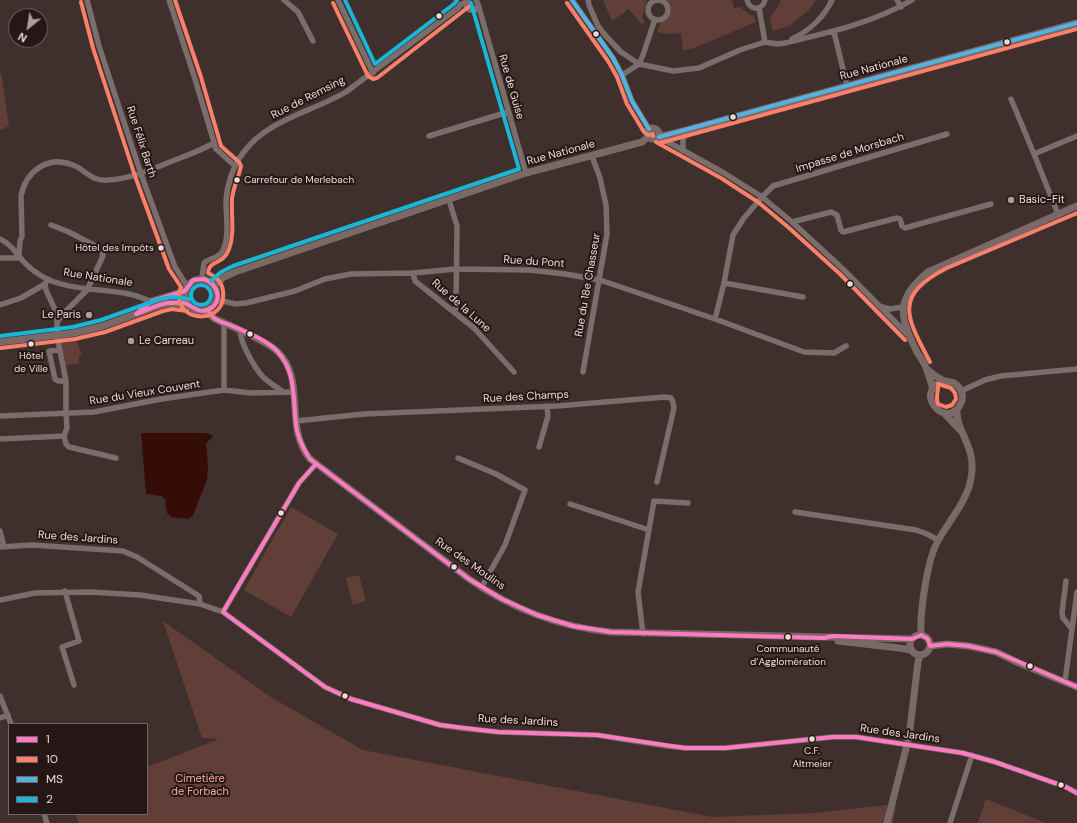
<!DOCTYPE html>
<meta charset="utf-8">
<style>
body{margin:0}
#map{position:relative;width:1077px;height:823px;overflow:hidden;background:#3f302d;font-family:"DM Sans",sans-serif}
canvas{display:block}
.legend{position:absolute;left:8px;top:723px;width:140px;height:92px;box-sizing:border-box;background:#241715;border:1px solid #746562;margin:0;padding:5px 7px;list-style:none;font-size:12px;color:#ecdad6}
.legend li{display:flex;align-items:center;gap:8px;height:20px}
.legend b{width:20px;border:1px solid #746562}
.north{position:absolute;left:8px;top:8px;width:40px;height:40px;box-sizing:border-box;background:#241715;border:1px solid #746562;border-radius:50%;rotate:210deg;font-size:11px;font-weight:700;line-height:16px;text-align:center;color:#ecdad6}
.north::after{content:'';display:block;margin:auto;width:14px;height:18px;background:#af9e9b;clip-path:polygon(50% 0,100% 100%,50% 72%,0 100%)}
</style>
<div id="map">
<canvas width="1077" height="823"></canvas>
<ul class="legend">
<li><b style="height:5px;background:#fe7ac1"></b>1</li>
<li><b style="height:5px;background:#fa806a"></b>10</li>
<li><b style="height:5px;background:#53b2e1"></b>MS</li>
<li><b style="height:5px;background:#1ab6d8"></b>2</li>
</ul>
<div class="north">N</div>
</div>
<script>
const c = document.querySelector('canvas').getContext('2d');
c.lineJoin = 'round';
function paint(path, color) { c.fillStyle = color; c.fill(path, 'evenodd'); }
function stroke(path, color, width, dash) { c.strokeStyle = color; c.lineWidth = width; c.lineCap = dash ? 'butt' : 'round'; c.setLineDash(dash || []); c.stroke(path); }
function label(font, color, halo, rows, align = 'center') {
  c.font = font + ' "DM Sans",sans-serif'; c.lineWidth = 4; c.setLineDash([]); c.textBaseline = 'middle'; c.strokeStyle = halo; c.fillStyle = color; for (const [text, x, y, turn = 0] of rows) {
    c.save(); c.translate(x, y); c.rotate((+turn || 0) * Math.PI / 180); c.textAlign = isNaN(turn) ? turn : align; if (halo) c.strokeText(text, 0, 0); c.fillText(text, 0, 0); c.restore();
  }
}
paint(new Path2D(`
 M603,0H647L642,17L645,22L641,24L629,9L612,21Z
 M667,0H732L734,8L740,7L749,14L754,16L756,22L694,48L683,50L681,33L669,34L657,32L659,26L670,12Z
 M780,0H816L808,11L789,26L773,31L770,18L780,3Z
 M0,72L2,78L9,126L0,130Z
 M74,336L82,354L79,355V363L64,366L58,338Z
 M291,507L338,534L291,617L244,590Z
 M359,575L366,601L353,605L346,578Z
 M163,621L269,696L363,750L712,817L814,813L896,804L893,823H79L75,814H147V767L219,739L202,738Z
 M986,799L1046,823H978Z`), '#613f38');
paint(new Path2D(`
 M141,433H207L213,436L206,444L208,466L207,480L193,515L188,519L171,517L167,513L165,500L162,496L146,494Z`), '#360c07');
stroke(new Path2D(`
 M87,0L99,46L141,174L175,267L187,286
 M169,0L195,79L216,149L235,166
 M284,0L298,12L313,41
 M338,0L373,73
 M468,0L466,6L470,10H475L478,6
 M476,0L478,4L526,173
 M572,0L613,58L622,75L632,101L649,129
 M588,0L589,5L598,26L605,35L621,52L639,64L673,71L699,68L740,50L765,42L777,44L785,43C828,33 873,23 912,0
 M747,0C750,11 762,11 765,0
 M897,0L901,7
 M648 10a10 10 0 1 1 20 0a10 10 0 1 1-20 0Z
 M759,8L765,42
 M834,32L847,86
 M792,39C809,31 824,17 832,0
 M622,75L639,64L643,55L655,19
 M1011,99L1034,154L1058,214
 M429,136L508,112
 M659,137L724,173L762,197L792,222L844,270L908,335
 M683,151V140L687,130
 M1034,154L1077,136
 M449,200L457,226L456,307L454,312
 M792,222L831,212L837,215L841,230L843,232L897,218L900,219L902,226L905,228L991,204
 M51,225L69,232L101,249L103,256L87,290L66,311L57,322
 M0,239C11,244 16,253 24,262C32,271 46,280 58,283C87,293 125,287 151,302
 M19,255L20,241L22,236L21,196C26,171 48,155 73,165C86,170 91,182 108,180C130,179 150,170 170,162C185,156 200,151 214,143
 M0,258H20
 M413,273L415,281L474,328L514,372
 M202,278L204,263C209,258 217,259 222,252C230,239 226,215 226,201C227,185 233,166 243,153C268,119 312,112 346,92L458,8L461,4L467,2
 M724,283L803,297
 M217,300L236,304L246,303L295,291L325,279L351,274L413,273L456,269L530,270L565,274L600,280L715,319L804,352L834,353L846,346
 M0,305L21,298L45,284
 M882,307L890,309L903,307
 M715,319L724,283L733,235L744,218L762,197L773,186L947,134
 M240,331C241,344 254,367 263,377C269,383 277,387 283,392
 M60,350L49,351L55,379L58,381H66
 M583,372L607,234L606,205L600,178L592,156
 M224,390V323
 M961,391L985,380L1001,376L1077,369
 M0,416L94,412L161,399L224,390L251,393L294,392
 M296,421L364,414L557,406L665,397L671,398L673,402L674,408L657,482
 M64,436L66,444L69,447L116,458
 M0,439L64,436L67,428L66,413V381L57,336V322L56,312L46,290L45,284L48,279
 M539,447L548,416L547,406
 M458,458L496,474L525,490L505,545L481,588
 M570,504L649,530
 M795,512L916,530L927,534L938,540
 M0,531L4,547
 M0,547L32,545L123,551L137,557L199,596L200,604
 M1066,581L1062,613L1063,618L1072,629
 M65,591L79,641L62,647L74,685
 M0,600L35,593L90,592L140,595L200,604L223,612L325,687L351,699L440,725L461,728L498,732L597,735L667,746L685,748H725L833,737H856L963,753L995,762L1066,787L1077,793
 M223,612L299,483L316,464
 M643,634L638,592L654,501L688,503
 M1065,681L1077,592
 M0,696L11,724
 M0,718L8,715
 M44,814L47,823
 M950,823L972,755`), '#7a6d6b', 5.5);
stroke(new Path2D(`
 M648,137C652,140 654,140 659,137L687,130L1077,23
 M648,137L647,131L651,128C657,128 660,131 659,137
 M185 295a16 16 0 1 1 32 0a16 16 0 1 1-32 0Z
 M215,285L224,277L235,272L526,173L642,142L648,137
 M141,310L152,301L185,291
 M208,310L210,315L215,319C231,326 267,341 278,352C307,381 283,426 310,459L469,579C512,609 559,627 611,632L912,639
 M0,342L74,333L103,326L161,305L172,303L188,305
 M927,369C932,374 937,377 942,380C946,382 950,381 954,383C962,388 965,398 960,405C946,431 911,390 945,381
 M933,389C931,382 929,375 926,368C924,362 920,357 917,352C899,316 895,299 928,272L1077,206
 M944,413L960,430
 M921,634C920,612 927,558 939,539C948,523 966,501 970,483C972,476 973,464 971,456C968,440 956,426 957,410
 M910 645a10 10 0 1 1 20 0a10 10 0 1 1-20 0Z
 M838,641L899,648L911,650
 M930,646L947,644L969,646L996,652L1019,663L1077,687
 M887,823L909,737L918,662L920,655`), '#7a6966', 7);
stroke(new Path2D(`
 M204,279C219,284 224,304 207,310C199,313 193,307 187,304C181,302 174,303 168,303C158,304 146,311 136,314L152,301L185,291L193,280Z
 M208,310C209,312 210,314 211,315C215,321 224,323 230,325C245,332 266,339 278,352C298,374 292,404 297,431C300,442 304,450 310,459L469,579L502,599L537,615L573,626L611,632L824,638L833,636L912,639L921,635L928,639L930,646L947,644L969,646L996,652L1077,687
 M316,464L299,483L223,612L325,687L351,699L440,725L498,732L597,735L685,748H725L833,737H856L963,753L995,762L1066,787L1077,793`), '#fe7ac1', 4);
stroke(new Path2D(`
 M81,2L93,48L135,176L169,269L181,287C180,290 179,294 179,296C179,324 227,324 223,291C222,282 217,277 208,273C209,259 223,266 229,249C235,233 231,216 232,199C233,187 239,177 241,166L239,162L221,146L201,77L175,0
 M333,3L368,76L373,79L377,78L471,5
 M567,3L608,61L617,77L627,104L644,132L648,135L653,134V136
 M656,142L721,178L758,202L788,227L840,274L905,340
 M660,143L1077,29
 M1,348L75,339L105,332L163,311L172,309L187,311
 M930,362C907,318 892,296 947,268L1077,213
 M938,384L951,388L955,393L956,399L952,405L946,407L938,404C935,397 939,390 938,384Z`), '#fa806a', 4);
stroke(new Path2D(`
 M572,0L613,58L622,75L632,101L649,129
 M659,137L1077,23`), '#53b2e1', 4);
stroke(new Path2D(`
 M345,0L375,64L454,4L457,0
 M211,281L221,272L233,266L519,169L471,3
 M191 295a10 10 0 1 1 20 0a10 10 0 1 1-20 0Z
 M0,336L73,327L101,320L160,299L172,297L189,299`), '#1ab6d8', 4);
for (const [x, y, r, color] of [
 [439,16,3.5,"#ecdad6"],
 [596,34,3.5,"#ecdad6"],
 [1007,42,3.5,"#ecdad6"],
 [733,117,3.5,"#ecdad6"],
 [237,180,3.5,"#ecdad6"],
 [1011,200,4,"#af9e9b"],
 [161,248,3.5,"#ecdad6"],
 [850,284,3.5,"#ecdad6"],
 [89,315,4,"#af9e9b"],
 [250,334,3.5,"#ecdad6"],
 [131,341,4,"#af9e9b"],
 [31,344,3.5,"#ecdad6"],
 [281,513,3.5,"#ecdad6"],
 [454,567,3.5,"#ecdad6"],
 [788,637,3.5,"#ecdad6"],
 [1030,666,3.5,"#ecdad6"],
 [345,696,3.5,"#ecdad6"],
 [812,739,3.5,"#ecdad6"],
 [1061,785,3.5,"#ecdad6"]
]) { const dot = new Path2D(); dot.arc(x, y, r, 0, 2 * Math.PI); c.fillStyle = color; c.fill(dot); stroke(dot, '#241715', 1.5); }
label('10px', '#ecdad6', '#241715', [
 ["Carrefour de Merlebach",244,180,"left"],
 ["Hôtel des Impôts",154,248,"right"],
 ["Hôtel",31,356],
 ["de Ville",31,369],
 ["Communauté",788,649],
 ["d’Agglomération",788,662],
 ["C.F.",812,751],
 ["Altmeier",812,764]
]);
label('11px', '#ecdad6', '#241715', [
 ["Rue Nationale",874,68,-15],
 ["Rue de Guise",511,87,74],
 ["Rue de Remsing",308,98,-27],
 ["Rue Félix Barth",141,142,72],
 ["Rue Nationale",561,153,-15],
 ["Impasse de Morsbach",850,153,-17],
 ["Rue du Pont",534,262,4],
 ["Rue Nationale",98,278,9],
 ["Rue du 18e Chasseur",588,285,-80],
 ["Rue de la Lune",461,306,41],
 ["Rue du Vieux Couvent",145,393,-9],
 ["Rue des Champs",526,397,-3],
 ["Rue des Jardins",78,538,4],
 ["Rue des Moulins",470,564,35],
 ["Rue des Jardins",518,721,3],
 ["Rue des Jardins",900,734,8]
]);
label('11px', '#ecdad6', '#241715', [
 ["Basic-Fit",1019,200],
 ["Le Paris",81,315,"right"],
 ["Le Carreau",139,341]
], 'left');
label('11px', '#fda998', '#241715', [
 ["Cimetière",200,779],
 ["de Forbach",200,792]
]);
</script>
